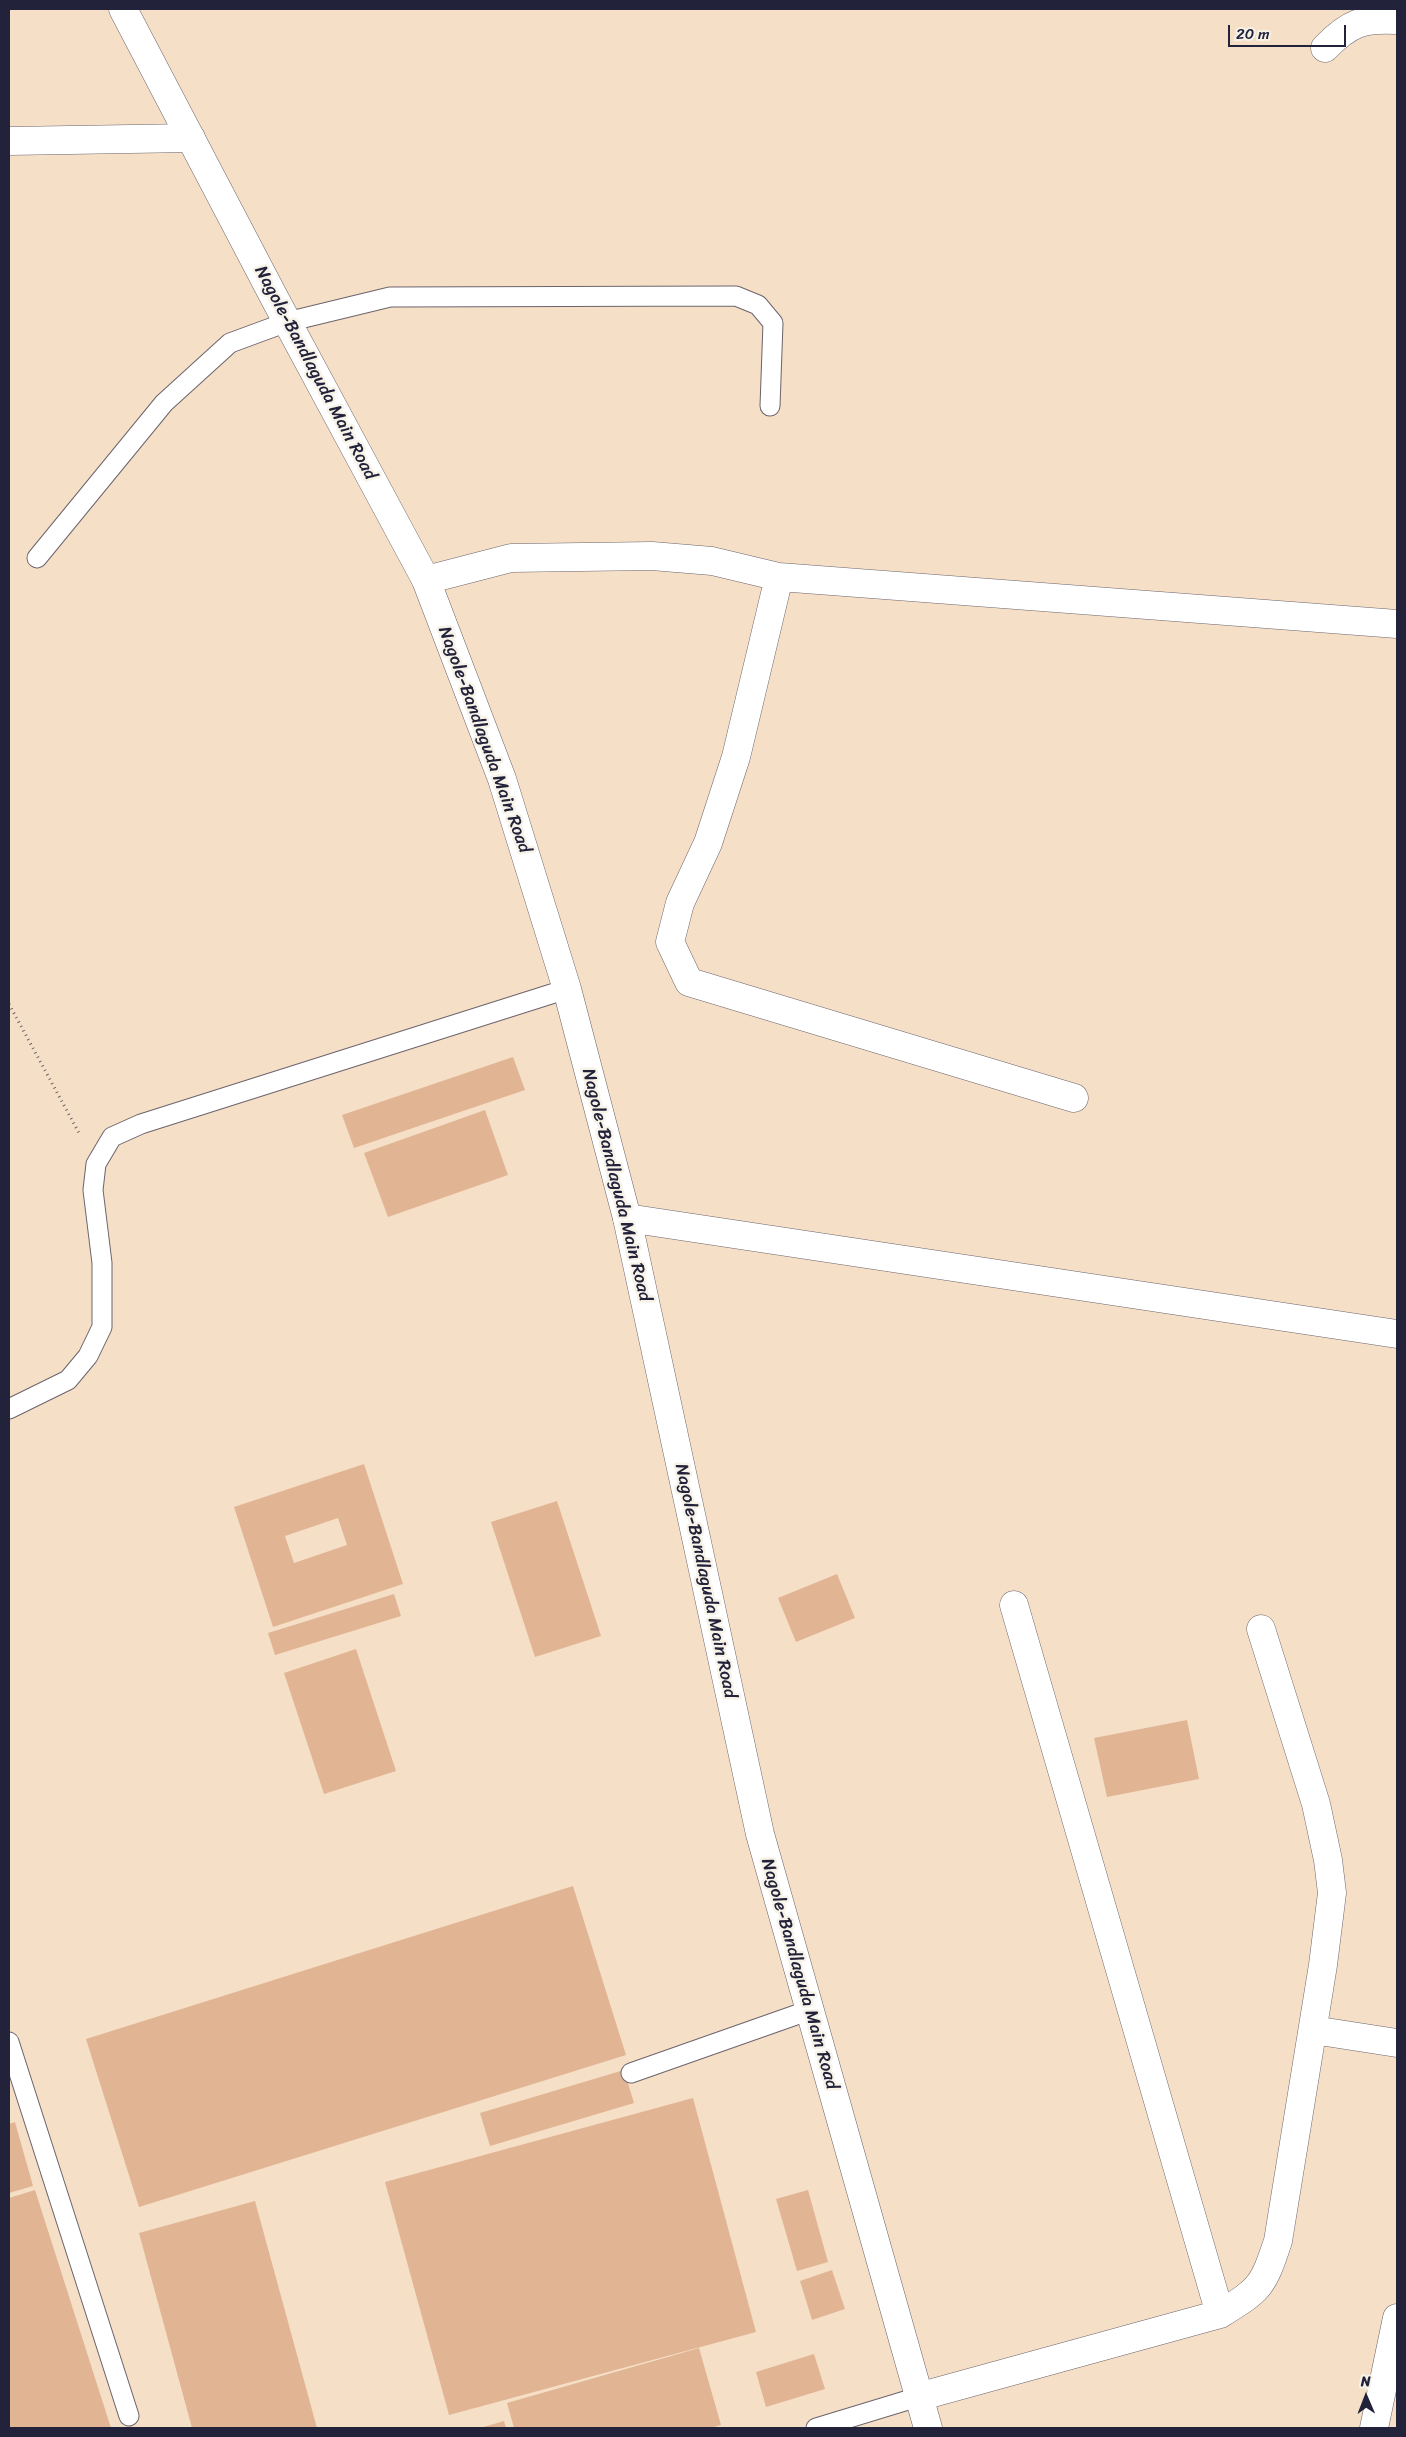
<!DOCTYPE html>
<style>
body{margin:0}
#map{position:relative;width:1406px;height:2437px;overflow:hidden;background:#f5dfc6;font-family:Sriracha,sans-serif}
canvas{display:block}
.frame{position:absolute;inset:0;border:10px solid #22223b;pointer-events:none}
.north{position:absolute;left:1341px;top:2372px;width:50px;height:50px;-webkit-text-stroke:4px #f7f3e8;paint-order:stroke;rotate:359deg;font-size:14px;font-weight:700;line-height:20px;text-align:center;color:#22223b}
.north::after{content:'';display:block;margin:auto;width:18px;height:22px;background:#22223b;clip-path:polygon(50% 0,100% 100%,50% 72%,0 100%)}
.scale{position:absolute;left:1228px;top:25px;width:118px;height:22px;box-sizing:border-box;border:2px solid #22223b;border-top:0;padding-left:6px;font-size:15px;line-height:18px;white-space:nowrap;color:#22223b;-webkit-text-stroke:4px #f7f3e8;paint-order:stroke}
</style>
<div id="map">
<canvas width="1406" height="2437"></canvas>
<div class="frame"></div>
<div class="north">N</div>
<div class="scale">20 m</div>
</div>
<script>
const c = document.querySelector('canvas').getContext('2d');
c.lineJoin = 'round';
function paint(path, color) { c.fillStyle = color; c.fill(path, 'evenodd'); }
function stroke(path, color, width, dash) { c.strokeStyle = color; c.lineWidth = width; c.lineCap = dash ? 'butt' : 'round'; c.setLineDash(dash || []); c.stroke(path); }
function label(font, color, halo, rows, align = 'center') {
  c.font = font + ' Sriracha,sans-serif'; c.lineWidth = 5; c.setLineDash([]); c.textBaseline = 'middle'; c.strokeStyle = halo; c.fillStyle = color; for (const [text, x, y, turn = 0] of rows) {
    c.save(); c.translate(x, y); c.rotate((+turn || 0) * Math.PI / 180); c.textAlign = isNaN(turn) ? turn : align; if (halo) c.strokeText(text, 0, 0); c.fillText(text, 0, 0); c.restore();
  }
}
paint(new Path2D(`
 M513,1057L525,1090L354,1148L342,1115Z
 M485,1110L508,1175L388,1217L364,1153Z
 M364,1464L403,1584L273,1627L234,1507ZM338,1518L347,1545L294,1563L285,1536Z
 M557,1501L601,1636L535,1657L491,1522Z
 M837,1574L855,1618L796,1642L778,1598Z
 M394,1594L401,1616L275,1655L268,1633Z
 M356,1649L396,1771L324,1794L284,1673Z
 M1187,1720L1199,1779L1107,1797L1094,1738Z
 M573,1886L626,2055L139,2207L86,2039Z
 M624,2070L634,2103L490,2146L480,2113Z
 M693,2098L756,2332L449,2415L385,2182Z
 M15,2122L33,2186L9,2193V2124Z
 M35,2190L111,2428H9V2198Z
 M808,2190L828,2262L797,2271L776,2199Z
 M255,2201L317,2428H192L139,2233Z
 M832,2270L845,2309L812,2320L800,2281Z
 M699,2348L721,2425L710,2428H514L507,2403Z
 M814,2354L825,2389L766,2407L756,2372Z
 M504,2421L506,2428H480Z`), '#e1b594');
const service = new Path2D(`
 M37,558L164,403L230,343L287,322L390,297L736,296L758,305L773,323L770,406
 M9,1409L68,1380L88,1356L102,1327V1263L93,1190L96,1164L112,1137L141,1124L567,989
 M9,2042L129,2416
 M631,2073L810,2010
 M816,2428L918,2397`);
const minor = new Path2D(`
 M1325,48C1349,23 1363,18 1397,20
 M9,141L191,138
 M779,577L736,757L708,843L680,903L670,942L689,982L1074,1098
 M426,580L511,558L652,556L712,561L779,577L1397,624
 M627,1218L1397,1334
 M1014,1605L1220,2314
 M1313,2030L1397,2043
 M918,2397L1220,2314C1261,2289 1263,2286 1278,2241L1323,1965L1332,1893L1328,1860L1316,1804L1261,1629
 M1374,2428L1397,2318`);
const tertiary = new Path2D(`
 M123,9L276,301L426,580L502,779L567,989L627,1218L760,1834L928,2428`);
stroke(service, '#6c646c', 21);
stroke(minor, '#6c646c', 29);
stroke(tertiary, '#6c646c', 29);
stroke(new Path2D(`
 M9,1004L79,1133`), '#6c646c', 3, [1, 4]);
stroke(service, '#fff', 19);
stroke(minor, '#fff', 28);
stroke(tertiary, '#fff', 28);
label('18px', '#22223b', '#f7f3e8', [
 ["Nagole-Bandlaguda Main Road",315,373,62],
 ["Nagole-Bandlaguda Main Road",484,740,70],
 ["Nagole-Bandlaguda Main Road",616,1185,76],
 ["Nagole-Bandlaguda Main Road",705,1581,78],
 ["Nagole-Bandlaguda Main Road",799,1974,74]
]);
</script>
